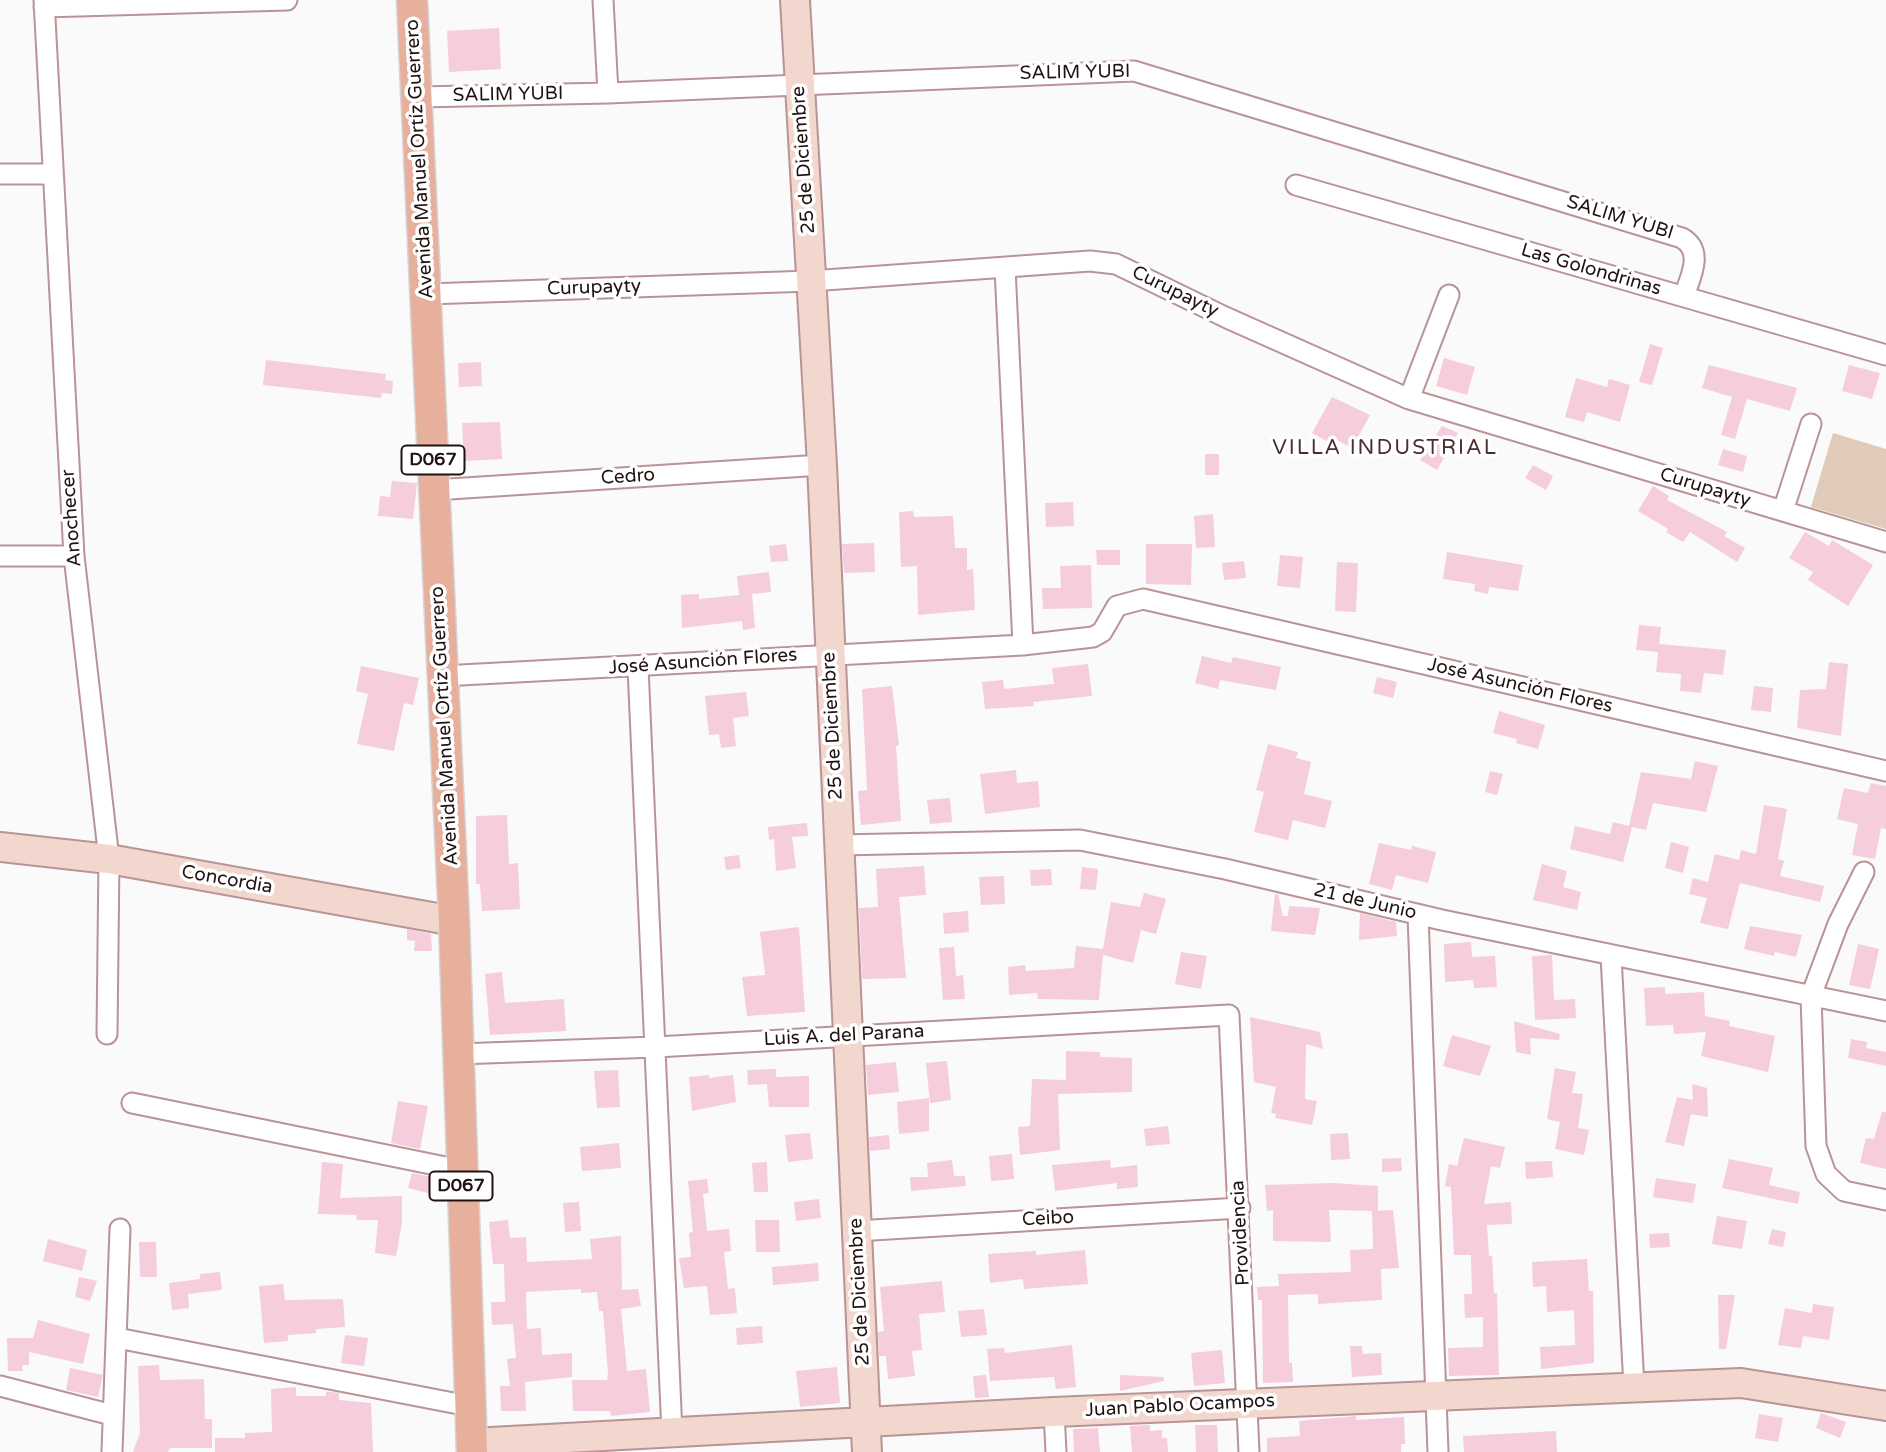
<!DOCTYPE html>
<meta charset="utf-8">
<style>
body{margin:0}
canvas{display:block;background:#fafafa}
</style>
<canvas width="1886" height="1452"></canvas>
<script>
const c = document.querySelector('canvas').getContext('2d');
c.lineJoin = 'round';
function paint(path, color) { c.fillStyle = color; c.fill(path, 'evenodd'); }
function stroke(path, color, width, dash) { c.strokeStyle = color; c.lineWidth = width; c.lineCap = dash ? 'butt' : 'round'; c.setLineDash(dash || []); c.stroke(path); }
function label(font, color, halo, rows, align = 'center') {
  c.font = font + ' "Varela Round",sans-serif'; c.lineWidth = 7; c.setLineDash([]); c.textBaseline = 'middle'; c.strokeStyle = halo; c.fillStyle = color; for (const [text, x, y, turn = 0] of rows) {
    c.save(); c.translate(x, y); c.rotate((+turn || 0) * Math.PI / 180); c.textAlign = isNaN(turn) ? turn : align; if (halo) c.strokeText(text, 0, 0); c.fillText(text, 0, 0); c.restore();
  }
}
paint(new Path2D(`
 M1833,433L1886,449V529L1811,507Z`), '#e0cbba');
paint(new Path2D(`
 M499,28L501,69L449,72L447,31Z
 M1650,344L1663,348L1652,385L1639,382Z
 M1444,358L1475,367L1467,395L1436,386Z
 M266,360L386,374L385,380L393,381L392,394L382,393L381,398L263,385Z
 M481,362L482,386L459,387L458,363Z
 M1709,365L1797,388L1790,411L1747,399L1735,439L1721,435L1732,397L1702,388Z
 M1849,365L1880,373L1872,399L1842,391Z
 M1576,378L1607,387L1609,379L1630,385L1620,422L1587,412L1584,422L1565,417Z
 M1332,397L1370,415L1352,448L1335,439L1332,444L1312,433Z
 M500,422L502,459L464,461L462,423Z
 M1442,426L1458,433L1437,470L1420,460Z
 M1723,449L1747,456L1743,472L1718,465Z
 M1205,454H1219V475H1205Z
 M1533,465L1553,476L1546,490L1525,478Z
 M392,481L417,483L413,519L378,516L380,496L390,497Z
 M1653,486L1669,496L1667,500L1727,532L1724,536L1745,548L1737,562L1690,532L1683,542L1666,532L1668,529L1638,511Z
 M1073,502L1074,526L1046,527L1045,503Z
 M913,511L914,517L953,516L955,548H967V570L973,569L975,610L918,615L917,566L901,567L899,512Z
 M1213,514L1215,547L1196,548L1194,516Z
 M1805,532L1829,546L1832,540L1873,565L1848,606L1808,580L1813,572L1789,558Z
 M874,543L875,572L844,573L842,544Z
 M786,544L788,561L771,562L769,546Z
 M1146,544H1192L1191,585L1146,584Z
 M1096,550H1120V565H1097Z
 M1447,552L1523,565L1518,591L1489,587L1488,594L1474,591L1475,584L1443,579Z
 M1280,555L1303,557L1300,588L1277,586Z
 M1244,561L1246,578L1224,580L1222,563Z
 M1337,562L1358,563L1356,612L1335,611Z
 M1091,565L1092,608L1043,609L1042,588H1061L1060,566Z
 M769,572L771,592L752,594L755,628L743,630L742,621L682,628L681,595L699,594V599L739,595L737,576Z
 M1639,625L1661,627L1659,644L1726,650L1723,675L1704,673L1701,693L1680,691L1681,674L1656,672L1658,652L1636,650Z
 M1202,656L1231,663L1233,657L1281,667L1276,690L1220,680L1218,689L1195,683Z
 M1829,662L1848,664L1841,736L1797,728L1800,690L1826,689Z
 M1088,664L1092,696L1033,702L1034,706L985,709L982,682L1003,680L1004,689L1054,684L1052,668Z
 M361,666L419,678L413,705L404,703L394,751L357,744L368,694L356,691Z
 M1377,677L1397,682L1393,698L1373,693Z
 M892,686L899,745L896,746L901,821L861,825L858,791L867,790L862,689Z
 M1754,686L1773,688L1771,712L1751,710Z
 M746,692L749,716L733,718L736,746L721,748L719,734L709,735L705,696Z
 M1499,711L1545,725L1538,749L1516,743L1517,739L1493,733Z
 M1268,744L1298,752L1296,758L1311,762L1304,794L1332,801L1325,828L1293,820L1288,840L1254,832L1264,792L1256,790Z
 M1695,761L1718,766L1706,812L1653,803L1646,830L1632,827L1623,862L1570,849L1575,826L1610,834L1613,822L1629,826L1641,772L1691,779Z
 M1016,770L1017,783L1038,781L1040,807L985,814L980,774Z
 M1490,771L1503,774L1497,795L1485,792Z
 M1871,783L1886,786V829L1881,828L1875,859L1852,855L1858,824L1837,819L1844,788L1868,793Z
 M950,798L952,822L930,824L927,800Z
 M1764,805L1787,809L1778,859L1784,861L1780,876L1824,886L1820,902L1740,883L1728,929L1700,923L1707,898L1689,894L1693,878L1708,882L1715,854L1739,860L1741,850L1756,854Z
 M507,815L509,864L518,863L520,909L482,911L480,884H476V816Z
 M807,823L808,836L792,837L796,868L776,871L774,839L769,840L768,827Z
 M1671,842L1689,847L1683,873L1665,868Z
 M1379,843L1411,850L1412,846L1436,852L1428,883L1396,875L1392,890L1369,884Z
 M739,855L741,868L726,870L724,857Z
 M1542,864L1567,871L1563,887L1581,892L1577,910L1533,900Z
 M924,866L926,895L899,897L906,978L862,979L859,908L878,907L876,869Z
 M1082,867L1098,869L1096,890L1080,889Z
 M1051,869L1052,885L1031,886L1030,870Z
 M1004,876L1005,904L981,905L979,877Z
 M1144,893L1166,899L1156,934L1141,930L1133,963L1103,955L1099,1000L1038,999L1037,993L1009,995L1008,967L1025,965L1026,971L1074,968L1076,946L1103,949L1111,902L1140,907Z
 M1275,894H1278L1283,916H1288L1289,906L1320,908L1315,935L1271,931Z
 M968,911L969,932L944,934L943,913Z
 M1360,913L1396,922L1397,936L1359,940Z
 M1750,926L1802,935L1796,957L1775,952L1774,956L1744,949Z
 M799,927L805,1012L747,1016L742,977L765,975L760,932Z
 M407,929L431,934L432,951H414L415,941L407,940Z
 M1471,942L1472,957L1495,956L1497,987L1474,988L1473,980L1445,982L1444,944Z
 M1858,944L1879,949L1870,989L1849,985Z
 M954,947L956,976L963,975L965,999L943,1000L939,948Z
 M1181,952L1207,956L1201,989L1175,984Z
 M1552,955L1554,1000L1575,999L1576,1018L1535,1020L1532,956Z
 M502,972L505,1003L564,999L566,1031L490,1035L485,974Z
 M1665,987V994L1704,992L1705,1016L1730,1021L1729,1026L1775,1036L1768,1072L1701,1056L1706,1032L1674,1034L1673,1025L1646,1026L1644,988Z
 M1250,1017L1320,1032L1323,1049L1306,1044L1305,1099L1317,1101L1312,1125L1275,1118L1276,1114L1271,1113L1276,1087L1254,1082Z
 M1514,1021L1560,1034L1559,1040L1530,1038L1531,1055L1516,1052Z
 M1452,1035L1491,1046L1480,1076L1443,1066Z
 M1851,1039L1867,1042L1866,1048L1886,1052V1066L1848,1058Z
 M1066,1051L1100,1052V1057L1132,1058V1092L1058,1094L1060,1150L1020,1155L1018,1127L1030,1126L1032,1079L1066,1080Z
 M947,1061L951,1100L930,1103L926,1063Z
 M896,1062L899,1092L868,1095L866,1065Z
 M1555,1068L1576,1072L1572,1093L1583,1094L1578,1128L1589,1130L1584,1155L1555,1149L1560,1122L1547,1119Z
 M776,1069V1077L809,1076V1107H769L767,1084L748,1085L747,1070Z
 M618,1070L620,1107L597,1108L594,1071Z
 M709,1075V1078L733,1075L736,1102L692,1111L689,1077Z
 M1692,1084L1707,1088L1708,1117L1691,1114L1684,1146L1665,1142L1677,1097L1693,1100Z
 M929,1098V1131L899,1134L897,1102Z
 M398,1101L428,1106L420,1149L391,1143Z
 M1882,1112H1886V1169L1860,1163L1866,1138L1874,1139Z
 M1168,1126L1170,1144L1146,1146L1144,1129Z
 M810,1133L813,1159L788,1162L785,1135Z
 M1348,1133L1350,1159L1331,1160L1330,1134Z
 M889,1135L890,1149L870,1151L869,1137Z
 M1464,1138L1505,1147L1500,1168L1491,1166L1484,1204L1511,1202L1512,1224L1487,1225L1489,1256H1492L1494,1293H1497L1499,1375L1449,1376L1448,1348L1483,1347V1317L1465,1318L1464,1294H1472L1471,1255H1454L1451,1187L1445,1186L1449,1164L1457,1166Z
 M619,1143L621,1168L582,1171L580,1147Z
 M1012,1154L1014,1179L991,1181L989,1156Z
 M1401,1158L1402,1171L1382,1172V1159Z
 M1729,1159L1773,1168L1769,1185L1800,1192L1798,1204L1722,1188Z
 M952,1160L954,1176H965L966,1186L911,1191L910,1177H928L927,1163Z
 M1110,1160L1111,1168L1137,1165L1138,1187L1117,1189V1183L1055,1191L1052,1165Z
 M1552,1161L1553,1177L1526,1179L1525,1162Z
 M322,1162L343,1164L340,1198L402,1196V1223L396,1256L375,1253L378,1220H357L356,1215L318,1214Z
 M767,1162L768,1192H754L752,1163Z
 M412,1173L436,1178L432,1194L408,1188Z
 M1656,1178L1696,1184L1693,1203L1653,1197Z
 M707,1179L709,1193L703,1194L707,1231L729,1229L731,1251L724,1252L728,1289L735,1288L737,1313L710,1315L707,1286L684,1288L679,1258L691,1257L689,1233L693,1232L688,1181Z
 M1333,1183L1378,1186V1211L1329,1210L1331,1242L1273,1241V1210L1267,1211L1265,1185Z
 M819,1199L821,1218L796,1221L794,1202Z
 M579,1202L581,1231L565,1232L563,1203Z
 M1393,1210L1399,1268L1381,1269L1382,1300L1318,1304V1294L1288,1295L1289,1363H1292L1293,1382L1263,1383L1262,1300H1258L1257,1287L1279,1286L1278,1274L1351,1272L1350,1250L1373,1249L1372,1211Z
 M1717,1216L1747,1221L1742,1249L1712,1244Z
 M508,1220L510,1238L526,1237L527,1262L592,1259L590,1239L621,1236L622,1290L638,1289L641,1306L621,1309L627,1371L646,1369L650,1412L611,1416L610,1411H573L572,1380H607L608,1373L603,1311H599L597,1292L581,1293V1289L526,1292L527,1329L541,1328L542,1355L572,1353V1377L525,1382L526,1411H501L500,1386H510L507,1359L516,1358L513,1324L492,1325L491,1302H505L504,1264H493L489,1222Z
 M755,1220H779L780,1252H756Z
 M1772,1229L1786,1232L1783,1247L1768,1244Z
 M1669,1233L1670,1247L1650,1248L1649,1234Z
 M48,1239L87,1250L82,1271L43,1261Z
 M139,1242H156L157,1277H140Z
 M1085,1250L1088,1284L1024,1289L1023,1279L990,1283L988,1254L1036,1251V1255Z
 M1587,1259L1589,1291H1593L1594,1363L1541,1369L1540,1347L1575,1345L1574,1310L1547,1312L1546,1286L1533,1287L1532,1262Z
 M818,1263L819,1281L773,1285L772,1267Z
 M220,1272L222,1290L188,1294L189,1308L172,1310L169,1283L200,1279V1274Z
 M79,1277L97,1281L90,1301L75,1297Z
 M942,1281L945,1312L919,1314L922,1350L912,1351L915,1376L888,1379L886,1356H879L878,1332L884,1331L880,1287Z
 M283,1284L285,1300L343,1299L345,1327L316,1329V1333L288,1335V1341L264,1343L259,1286Z
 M1718,1295H1735L1726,1349H1719Z
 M1813,1304L1834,1307L1829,1340L1803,1336L1801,1348L1778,1345L1785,1308L1812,1313Z
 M984,1309L987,1335L961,1337L958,1311Z
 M38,1320L90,1334L83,1364L29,1352V1365H22L23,1371H8L7,1338H33Z
 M762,1326L763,1343L737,1345L736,1328Z
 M345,1335L368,1338L364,1366L341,1363Z
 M1072,1345L1076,1387L1056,1389L1054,1377L990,1381L987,1349L1004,1348L1005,1353Z
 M1350,1346H1362L1363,1354L1381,1353L1382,1375L1352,1377Z
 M1222,1350L1225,1383L1194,1386L1191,1353Z
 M159,1365L160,1380L204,1379L205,1419H212V1448H170L168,1452H133L140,1433L138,1366Z
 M837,1367L840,1403L800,1407L796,1371Z
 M70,1368L103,1375L98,1397L66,1390Z
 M986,1375L989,1397L975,1398L973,1376Z
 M1120,1375L1164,1377V1381L1120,1391Z
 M296,1387V1396H326V1392H332L339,1393V1400L371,1403L373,1452H215V1438H245V1433L272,1432L271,1389Z
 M1821,1413L1846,1422L1840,1438L1816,1428Z
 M1759,1414L1783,1418L1778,1442L1755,1438Z
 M1356,1416V1420L1404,1417L1405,1444H1401V1452H1267V1438L1300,1436L1299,1421Z
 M1150,1425V1431L1162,1430V1438H1167L1168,1452H1132L1130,1426Z
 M1195,1425H1217L1218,1452H1196Z
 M1098,1428L1100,1452H1074L1073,1429Z
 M1556,1431L1557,1452H1464L1463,1436Z`), '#f5cddc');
const street = new Path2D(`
 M44,0L74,556L109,859L107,1034
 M603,0L608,93
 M44,7L287,0
 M419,97L608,93L1134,71L1682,238C1704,251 1691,276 1684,296
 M0,174H52
 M1296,185L1886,355
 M1005,268L1023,645
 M427,294L811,281L1090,261L1116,264L1225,317L1409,399L1886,542
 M1409,399L1449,295
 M434,490L822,465
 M1783,511L1811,424
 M0,556H74
 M638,667L672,1433
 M442,676L1023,645L1093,637L1102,632L1117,606L1143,599L1886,771
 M839,845L1080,840L1225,869L1442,920L1886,1011
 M1864,872L1838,924L1811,996L1816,1146L1826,1174L1844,1191L1886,1200
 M1418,915L1438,1452
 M1611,956L1634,1387
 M458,1054L656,1047L1229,1015L1249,1452
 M132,1103L460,1170
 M856,1231L1240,1208
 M117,1338L469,1406
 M0,1386L112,1415
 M1054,1412L1056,1452
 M112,1452L120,1229`);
const secondary = new Path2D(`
 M795,0L822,465L867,1452
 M0,847L109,859L454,921
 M472,1443L1054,1412L1741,1383L1886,1406`);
const primary = new Path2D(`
 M412,0L454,921L472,1452`);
stroke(street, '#bb9394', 23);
stroke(secondary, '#bb9394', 32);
stroke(primary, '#d7d4d5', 33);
stroke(street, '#fff', 19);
stroke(secondary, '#f2d7ce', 28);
stroke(primary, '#e6b09d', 30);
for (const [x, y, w] of [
 [433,460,63],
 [461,1186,63]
]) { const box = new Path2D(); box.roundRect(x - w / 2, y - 14.5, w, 29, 5); c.fillStyle = '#fff'; c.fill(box); stroke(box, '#201213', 2); }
label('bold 18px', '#201213', null, [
 ["D067",433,460],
 ["D067",461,1186]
]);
label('19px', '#201213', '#fff', [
 ["SALIM YUBI",1075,73,-1],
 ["SALIM YUBI",508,95,-1],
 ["Avenida Manuel Ortíz Guerrero",420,159,-93],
 ["25 de Diciembre",804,160,-94],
 ["SALIM YUBI",1620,218,17],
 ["Las Golondrinas",1591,270,16],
 ["Curupayty",594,288,-2],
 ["Curupayty",1175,292,26],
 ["Cedro",628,477,-4],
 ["Curupayty",1705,488,17],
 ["Anochecer",72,518,-94],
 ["José Asunción Flores",703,662,-4],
 ["José Asunción Flores",1520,686,13],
 ["Avenida Manuel Ortíz Guerrero",445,726,-93],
 ["25 de Diciembre",833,726,-93],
 ["Concordia",227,880,10],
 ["21 de Junio",1365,902,13],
 ["Luis A. del Parana",844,1036,-3],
 ["Ceibo",1048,1219,-3],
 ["Providencia",1241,1233,-93],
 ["25 de Diciembre",860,1292,-93],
 ["Juan Pablo Ocampos",1180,1406,-3]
]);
c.letterSpacing = '2px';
label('21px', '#4d2c2e', '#fff', [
 ["VILLA INDUSTRIAL",1385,448]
]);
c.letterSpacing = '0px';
</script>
